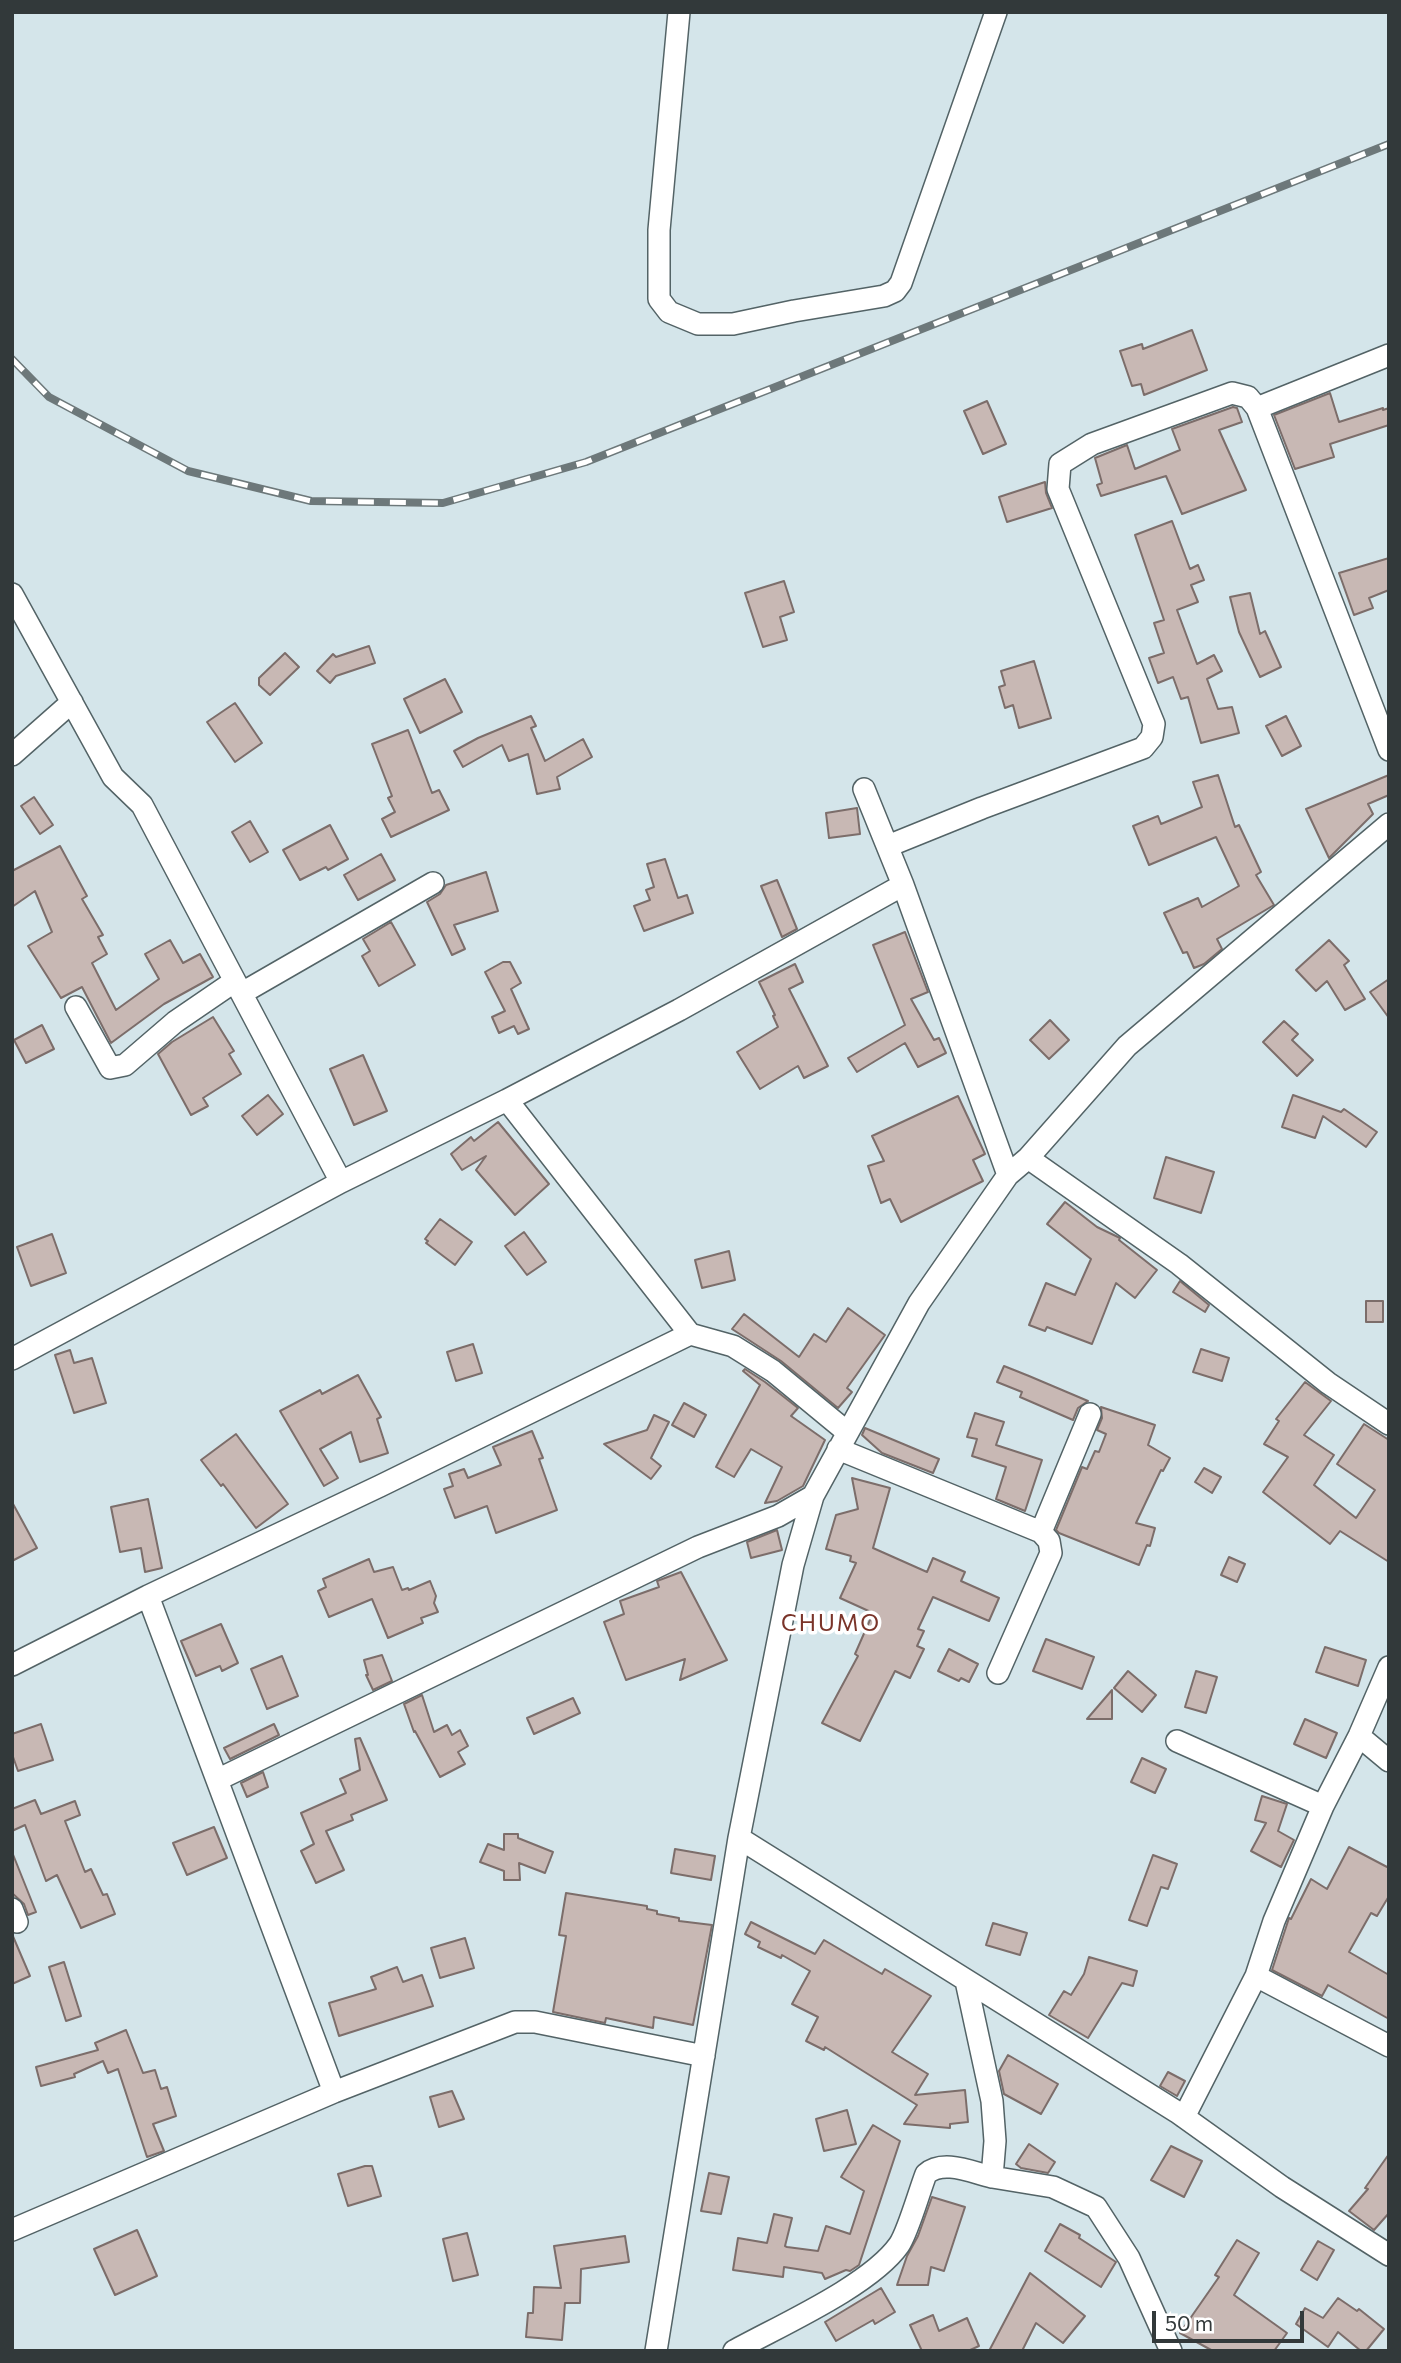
<!DOCTYPE html>
<style>
body{margin:0}
#map{position:relative;width:1401px;height:2363px;overflow:hidden;background:#d4e5ea;font-family:Commissioner,sans-serif}
canvas{display:block}
.frame{position:absolute;inset:0;border:14px solid #32393a;pointer-events:none}
.scale{position:absolute;left:1152px;top:2311px;width:152px;height:32px;box-sizing:border-box;border:4px solid #32393a;border-top:0;padding-left:9px;font-size:21px;line-height:24px;white-space:nowrap;color:#32393a;-webkit-text-stroke:5px #fff;paint-order:stroke}
</style>
<div id="map">
<canvas width="1401" height="2363"></canvas>
<div class="frame"></div>
<div class="scale">50 m</div>
</div>
<script>
const c = document.querySelector('canvas').getContext('2d');
c.lineJoin = 'round';
function paint(path, color) { c.fillStyle = color; c.fill(path, 'evenodd'); }
function stroke(path, color, width, dash) { c.strokeStyle = color; c.lineWidth = width; c.lineCap = dash ? 'butt' : 'round'; c.setLineDash(dash || []); c.stroke(path); }
function label(font, color, halo, rows, align = 'center') {
  c.font = font + ' Commissioner,sans-serif'; c.lineWidth = 7; c.setLineDash([]); c.textBaseline = 'middle'; c.strokeStyle = halo; c.fillStyle = color; for (const [text, x, y, turn = 0] of rows) {
    c.save(); c.translate(x, y); c.rotate((+turn || 0) * Math.PI / 180); c.textAlign = isNaN(turn) ? turn : align; if (halo) c.strokeText(text, 0, 0); c.fillText(text, 0, 0); c.restore();
  }
}
const building = new Path2D(`
 M1192,330L1207,370L1144,395L1141,384L1132,386L1120,351L1142,344L1143,349Z
 M1330,393L1339,422L1383,408V410L1389,408V425L1330,444L1334,457L1295,469L1274,415Z
 M987,401L1006,444L983,454L964,411Z
 M1233,407L1237,408L1242,422L1219,430L1246,490L1182,514L1166,476L1101,496L1097,485L1102,483L1095,458L1127,445L1135,469L1180,450L1172,429Z
 M1045,482L1046,493L1052,508L1007,522L999,497Z
 M1172,521L1190,569L1198,565L1204,580L1191,585L1198,602L1177,610L1197,664L1214,655L1222,671L1207,679L1218,709L1232,707L1239,733L1201,743L1188,697L1181,699L1173,677L1158,683L1149,658L1164,653L1154,623L1164,620L1135,535Z
 M1389,558V590L1369,598L1373,608L1354,615L1339,573Z
 M784,581L794,612L780,617L787,640L763,647L745,593Z
 M1250,593L1260,634L1265,631L1281,667L1260,677L1239,632L1230,597Z
 M369,646L375,663L336,676L330,683L317,671L333,654L336,657Z
 M285,653L299,667L270,695L259,685V678Z
 M1034,661L1051,718L1019,728L1013,705L1005,708L999,687L1005,685L1001,671Z
 M445,679L462,712L420,733L404,699Z
 M235,703L262,743L235,762L207,722Z
 M531,716L536,726L531,728L545,761L583,739L592,757L557,777L560,789L537,794L528,754L509,761L502,745L463,767L454,751L478,738Z
 M1286,716L1301,746L1282,756L1266,726Z
 M408,730L432,793L439,790L449,810L391,837L382,819L395,812L388,798L392,796L372,744Z
 M1218,775L1235,827L1239,825L1261,872L1256,875L1274,905L1217,939L1222,949L1204,964L1194,968L1187,952L1183,953L1164,913L1198,898L1202,907L1239,886L1216,837L1149,865L1133,826L1158,816L1161,824L1202,807L1193,782Z
 M1389,775V795L1368,804L1373,814L1329,858L1306,809Z
 M34,797L53,825L40,834L21,806Z
 M857,808L860,834L829,838L826,813Z
 M250,821L268,852L250,862L232,832Z
 M330,825L348,859L328,870L326,867L300,880L283,850Z
 M60,846L87,896L82,899L103,935L98,937L107,954L92,963L116,1010L159,979L145,954L170,940L183,963L200,954L213,977L164,1004L111,1043L82,987L61,998L28,946L52,932L35,891L12,907V871Z
 M381,854L395,880L358,900L344,875Z
 M665,859L678,898L687,895L693,913L644,931L634,906L650,900L646,890L654,887L647,864Z
 M486,872L498,911L454,925L465,949L452,955L427,902L440,894L446,885Z
 M777,880L797,929L782,937L761,886Z
 M391,922L415,965L379,986L362,956L370,951L363,939Z
 M905,932L928,992L911,999L934,1040L939,1038L946,1053L918,1067L905,1043L857,1072L848,1058L905,1025L873,945Z
 M1329,940L1349,961L1344,965L1365,999L1345,1010L1327,981L1316,991L1296,970Z
 M503,962H510L521,983L511,989L529,1029L518,1034L514,1026L499,1033L492,1017L505,1011L485,972Z
 M795,964L803,982L789,989L828,1066L804,1078L798,1066L760,1089L737,1052L778,1027L773,1016L775,1015L759,982Z
 M1389,979V1018L1370,992Z
 M213,1017L234,1051L229,1054L241,1074L203,1098L208,1106L191,1115L158,1054L172,1042Z
 M1050,1020L1069,1040L1049,1059L1030,1040Z
 M1284,1021L1298,1034L1292,1040L1313,1060L1297,1076L1263,1042Z
 M42,1025L54,1049L26,1063L14,1040Z
 M363,1055L387,1111L354,1125L330,1069Z
 M268,1095L283,1114L257,1135L242,1116Z
 M1293,1095L1341,1112L1344,1109L1377,1132L1366,1147L1323,1116L1315,1138L1282,1127Z
 M958,1096L985,1154L973,1160L983,1181L901,1222L890,1199L881,1203L868,1166L884,1161L872,1136Z
 M498,1122L549,1184L515,1215L476,1170L486,1156L462,1170L451,1154L471,1137L474,1141Z
 M1166,1157L1214,1172L1201,1213L1154,1198Z
 M1065,1202L1097,1227L1120,1238L1119,1240L1157,1270L1135,1298L1116,1283L1092,1344L1047,1327L1045,1331L1029,1325L1046,1283L1075,1295L1091,1259L1047,1224Z
 M440,1219L472,1242L455,1265L426,1243L428,1241L425,1239Z
 M524,1232L546,1262L527,1275L505,1246Z
 M52,1234L66,1273L31,1286L17,1247Z
 M729,1251L735,1280L702,1288L695,1260Z
 M1180,1281L1209,1305L1205,1312L1173,1292Z
 M1366,1301H1383V1322H1366Z
 M848,1308L885,1335L847,1388L852,1392L838,1408L781,1361L732,1329L744,1314L799,1357L814,1334L826,1342Z
 M473,1344L482,1373L456,1381L447,1352Z
 M1201,1349L1229,1358L1222,1381L1193,1372Z
 M70,1350L74,1363L92,1358L106,1403L74,1413L55,1355Z
 M1004,1366L1029,1376L1088,1401L1078,1408L1073,1420L1020,1397L1022,1392L997,1382Z
 M745,1369L765,1382L798,1408L791,1416L825,1440L803,1486L777,1501L765,1503L782,1467L751,1449L734,1477L716,1467L760,1385L743,1371Z
 M358,1375L381,1417L377,1419L388,1453L360,1462L351,1432L320,1449L338,1478L324,1486L280,1411L320,1390L322,1394Z
 M1305,1382L1331,1401L1304,1435L1334,1455L1314,1485L1356,1518L1375,1490L1337,1464L1364,1424L1389,1440V1562L1340,1531L1330,1544L1263,1492L1288,1457L1264,1444L1279,1421L1276,1419Z
 M684,1403L706,1415L694,1437L672,1425Z
 M1101,1407L1155,1425L1148,1445L1170,1458L1163,1471L1161,1470L1136,1523L1155,1528L1150,1546L1147,1545L1139,1565L1059,1533L1056,1530L1082,1467L1087,1469L1095,1451L1099,1452L1106,1434L1097,1430L1102,1418Z
 M975,1413L1004,1422L996,1445L1042,1460L1025,1511L996,1499L1006,1467L972,1456L977,1439L967,1437Z
 M654,1415L669,1422L651,1458L661,1466L651,1479L604,1444L647,1430Z
 M865,1428L939,1459L933,1473L882,1453L862,1435Z
 M532,1431L543,1458L539,1459L557,1510L496,1533L487,1506L455,1518L444,1489L453,1486L449,1474L464,1469L468,1478L501,1465L493,1447Z
 M236,1434L288,1504L256,1528L223,1484L221,1486L201,1460Z
 M1204,1468L1221,1477L1212,1493L1195,1482Z
 M852,1478L890,1488L873,1548L927,1572L933,1558L965,1572L961,1581L999,1598L989,1621L933,1597L918,1629L924,1631L917,1646L924,1649L910,1678L895,1671L860,1741L822,1723L858,1656L855,1654L873,1613L840,1598L856,1563L850,1561L851,1556L826,1549L836,1515L858,1509Z
 M148,1499L162,1568L145,1572L141,1548L120,1552L111,1507Z
 M12,1502L37,1548L12,1561Z
 M777,1530L782,1550L751,1558L747,1542Z
 M1229,1557L1245,1564L1237,1582L1221,1575Z
 M369,1559L374,1572L393,1567L402,1590L408,1588L409,1590L430,1581L436,1596L434,1603L438,1612L421,1618L423,1623L388,1638L372,1599L329,1617L318,1591L326,1587L323,1579Z
 M681,1572L727,1660L680,1680L685,1659L626,1680L604,1622L624,1614L620,1601L659,1587L657,1581Z
 M221,1624L238,1663L222,1671L220,1666L196,1676L181,1641Z
 M1046,1639L1094,1657L1082,1689L1033,1671Z
 M1325,1647L1366,1660L1358,1686L1316,1672Z
 M949,1649L978,1664L969,1682L961,1678L959,1681L938,1671Z
 M382,1655L392,1681L373,1690L366,1675H368L364,1660Z
 M282,1656L298,1696L267,1709L251,1669Z
 M1128,1671L1156,1695L1142,1712L1114,1688Z
 M1196,1671L1217,1677L1206,1713L1185,1707Z
 M1112,1690V1719H1087Z
 M422,1695L434,1732L447,1725L452,1735L460,1730L468,1746L458,1752L465,1764L440,1777L415,1731L414,1732L404,1704Z
 M573,1698L580,1713L534,1734L527,1718Z
 M1305,1719L1337,1733L1326,1758L1294,1744Z
 M41,1724L53,1760L18,1771L12,1754V1734Z
 M274,1724L279,1735L230,1759L224,1748Z
 M360,1738L387,1800L351,1815L353,1820L326,1831L344,1870L316,1883L301,1851L314,1844L301,1813L346,1793L340,1779L360,1770L355,1739Z
 M1142,1758L1166,1769L1155,1793L1131,1782Z
 M263,1772L268,1787L247,1797L241,1783Z
 M1262,1796L1287,1804L1278,1831L1294,1840L1281,1867L1251,1851L1266,1823L1255,1820Z
 M35,1800L41,1814L75,1801L80,1815L65,1821L85,1872L91,1869L103,1895L107,1894L115,1914L81,1928L57,1875L46,1881L25,1825L12,1831V1809Z
 M214,1827L227,1858L187,1875L173,1843Z
 M504,1834H518V1838L553,1852L545,1873L519,1863L520,1880H504V1871L480,1862L488,1844L504,1850Z
 M1349,1847L1389,1868V1896L1377,1916L1371,1913L1349,1952L1389,1975V2019L1328,1985L1322,1996L1272,1970L1289,1918L1291,1919L1311,1879L1327,1889Z
 M675,1849L715,1856L711,1880L671,1873Z
 M12,1852L36,1912L28,1915L24,1904L12,1893Z
 M1153,1855L1177,1864L1168,1889L1161,1887L1147,1926L1129,1920Z
 M566,1893L647,1906V1909L657,1911V1914L679,1918V1921L712,1925L693,2025L654,2017L653,2028L606,2018L605,2023L553,2012L566,1936L559,1935Z
 M751,1922L815,1954L824,1940L882,1974L885,1969L931,1996L892,2052L928,2074L915,2095L965,2090L968,2122L950,2124V2128L904,2124L917,2105L825,2047L824,2050L806,2041L818,2017L792,2004L810,1971L782,1955L781,1958L758,1947L760,1942L745,1934Z
 M993,1923L1027,1933L1020,1955L986,1945Z
 M12,1934L30,1976L12,1984Z
 M465,1938L474,1968L440,1978L431,1948Z
 M1089,1957L1137,1971L1133,1986L1122,1983L1088,2038L1049,2015L1064,1991L1071,1995L1084,1974Z
 M64,1962L81,2016L66,2021L49,1967Z
 M397,1967L403,1982L422,1975L433,2006L339,2036L329,2003L376,1989L371,1977Z
 M126,2030L143,2073L155,2070L161,2089L167,2087L176,2116L153,2124L164,2151L147,2157L118,2069L108,2073L103,2061L74,2074L75,2077L41,2086L36,2067L98,2050L95,2043Z
 M1008,2055L1058,2084L1041,2114L1004,2094L999,2071Z
 M1168,2072L1185,2081L1177,2096L1160,2086Z
 M452,2091L464,2119L439,2127L430,2097Z
 M847,2110L856,2144L824,2151L816,2119Z
 M873,2125L900,2141L859,2265L850,2271L846,2270L825,2279L822,2273L784,2267L783,2277L733,2270L738,2238L767,2243L774,2214L792,2218L785,2246L787,2247L818,2251L826,2226L850,2234L864,2191L841,2177Z
 M1029,2144L1055,2162L1048,2173L1021,2168L1016,2164Z
 M1171,2146L1202,2161L1184,2197L1151,2180Z
 M1389,2154V2213L1374,2230L1349,2211L1368,2189L1365,2188Z
 M365,2166H372L381,2196L348,2206L338,2174Z
 M709,2173L729,2177L721,2214L701,2211Z
 M932,2197L965,2207L944,2271L931,2267L928,2285H897L907,2256L918,2236Z
 M1060,2224L1080,2235L1079,2238L1116,2262L1101,2287L1045,2251Z
 M137,2230L157,2276L115,2295L94,2249Z
 M467,2233L478,2275L453,2281L443,2239Z
 M625,2236L629,2262L581,2269L580,2303H565L562,2340L526,2337L528,2313H533L534,2287L561,2288L554,2246Z
 M1237,2240L1259,2253L1234,2295L1287,2333L1274,2351H1213L1180,2333L1219,2277L1215,2275Z
 M1318,2241L1334,2250L1317,2280L1301,2270Z
 M1030,2273L1085,2316L1063,2343L1036,2323L1022,2351H989Z
 M881,2288L895,2312L875,2324L873,2320L836,2341L825,2322Z
 M1338,2298L1357,2311L1359,2309L1384,2329L1366,2351H1361L1338,2332L1328,2347L1296,2324L1305,2308L1323,2318Z
 M933,2315L939,2331L967,2318L979,2346L968,2351H922L910,2325Z`);
paint(building, '#c8b8b4');
stroke(building, '#7c6d6a', 2);
const minor = new Path2D(`
 M679,12L659,230V299L669,312L698,324H733L794,311L884,296L895,291L901,283L996,12
 M1389,355L1257,408L1389,750
 M12,594L113,777L142,805L341,1182
 M12,755L72,702
 M864,789L903,885L1008,1175
 M888,846L982,808L1143,748L1152,737L1154,724L1058,489L1060,464L1092,444L1232,393L1248,397L1257,408
 M242,993L433,883
 M76,1007L110,1068L125,1065L175,1022L235,981
 M507,1100L690,1334L733,1346L773,1371L847,1432
 M1028,1158L1179,1264L1328,1383L1389,1424
 M12,1359L341,1182L507,1100L679,1010L903,885
 M838,1449L1041,1532L1049,1541L1051,1553L998,1673
 M1041,1532L1090,1414
 M148,1596L334,2092
 M12,1665L148,1596L380,1486L690,1334
 M1359,1736L1389,1761
 M1177,1741L1323,1806
 M217,1780L698,1547L778,1516L813,1496
 M739,1838L1177,2112L1282,2187L1389,2255
 M12,1909L17,1922
 M1256,1976L1389,2046
 M1184,2117L1256,1976L1274,1921L1323,1806L1359,1736L1389,1667
 M992,2177L1053,2187L1096,2207L1129,2258L1171,2351
 M12,2230L334,2092L515,2022H535L704,2056
 M656,2351L739,1838L793,1565L813,1496L919,1303L1008,1175L1028,1158L1127,1046L1389,824
 M734,2351C779,2326 870,2286 899,2245C908,2232 919,2192 926,2174C943,2159 971,2172 992,2177L995,2141L992,2101L966,1981`);
stroke(minor, '#536366', 24);
stroke(minor, '#fff', 21);
const rail = new Path2D(`
 M12,359L49,397L188,471L311,501L443,503L586,462L1389,144`);
stroke(rail, '#6d787a', 8);
stroke(rail, '#fff', 5, [16]);
c.letterSpacing = '2px';
label('23px', '#7a3429', '#fff', [
 ["CHUMO",831,1623]
]);
c.letterSpacing = '0px';
</script>
